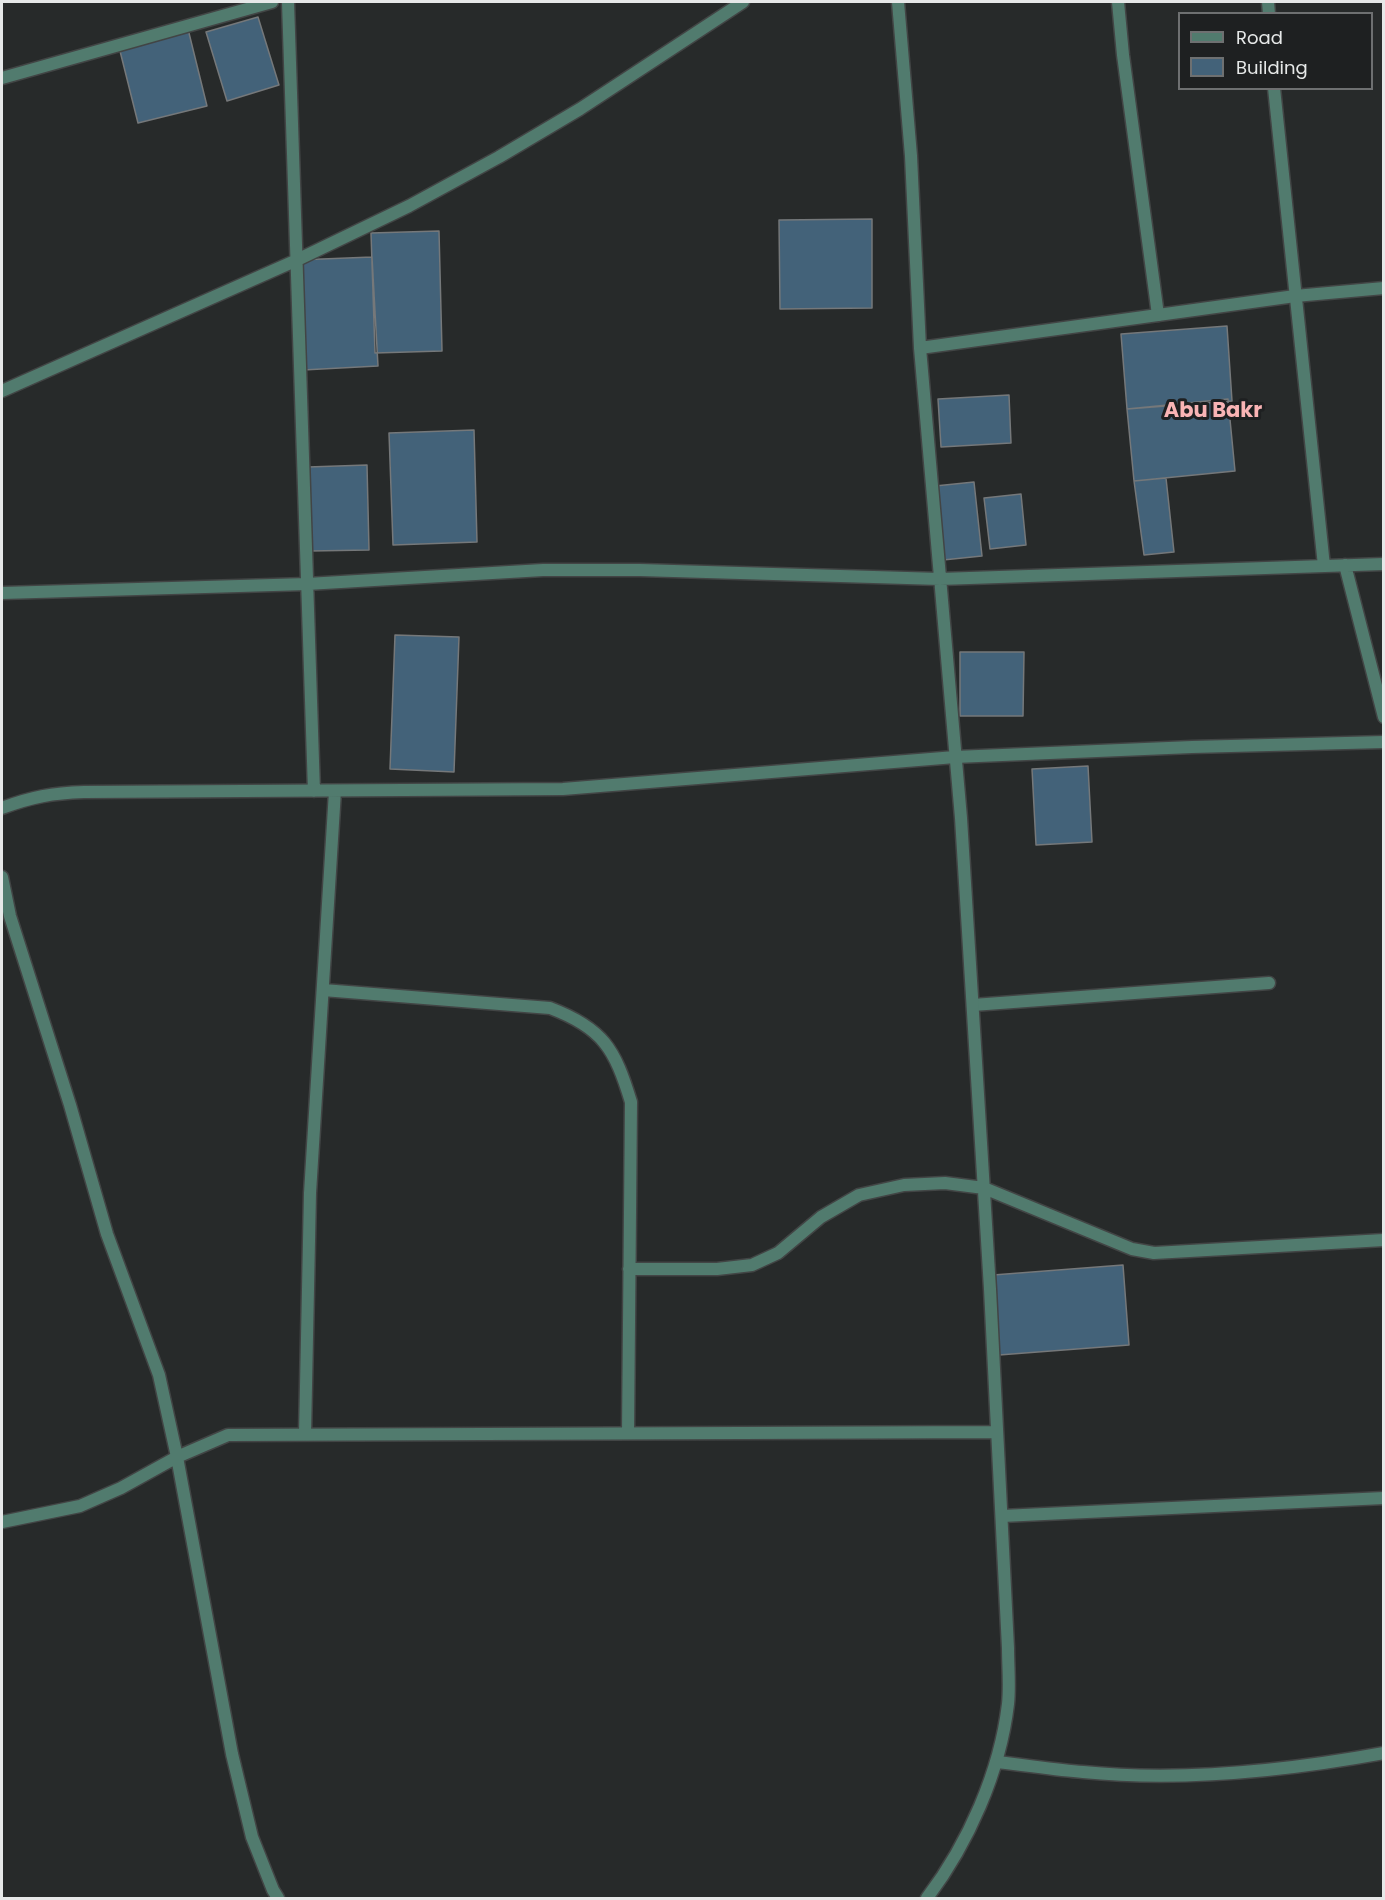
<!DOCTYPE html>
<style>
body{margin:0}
#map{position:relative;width:1385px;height:1900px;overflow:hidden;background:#272a2a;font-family:Poppins,sans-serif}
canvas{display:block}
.frame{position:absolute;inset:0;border:3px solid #e6e8e8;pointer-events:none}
.legend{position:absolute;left:1178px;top:12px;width:195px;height:78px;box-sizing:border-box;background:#1e2021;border:2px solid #6e7071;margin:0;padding:8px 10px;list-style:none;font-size:18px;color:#e6e8e8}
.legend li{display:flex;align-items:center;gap:12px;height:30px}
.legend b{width:30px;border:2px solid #6e7071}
</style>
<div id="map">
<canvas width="1385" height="1900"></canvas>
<div class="frame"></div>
<ul class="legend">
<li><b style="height:8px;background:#517b6e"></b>Road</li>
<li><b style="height:16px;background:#436279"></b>Building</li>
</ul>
</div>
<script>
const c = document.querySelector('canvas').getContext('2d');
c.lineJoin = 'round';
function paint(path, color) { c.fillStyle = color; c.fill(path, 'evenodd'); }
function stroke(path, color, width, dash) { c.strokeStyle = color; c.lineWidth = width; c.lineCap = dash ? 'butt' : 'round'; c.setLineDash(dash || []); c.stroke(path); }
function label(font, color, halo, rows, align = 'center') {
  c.font = font + ' Poppins,sans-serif'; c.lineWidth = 6; c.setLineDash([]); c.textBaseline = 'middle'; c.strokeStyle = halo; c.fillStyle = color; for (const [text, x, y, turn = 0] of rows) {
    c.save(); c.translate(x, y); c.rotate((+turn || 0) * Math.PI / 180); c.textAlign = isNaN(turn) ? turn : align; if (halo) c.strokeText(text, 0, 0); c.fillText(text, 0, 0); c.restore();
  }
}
const building = new Path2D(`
 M258,17L279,85L227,101L206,32Z
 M188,29L207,106L138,123L119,47Z
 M872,219V308L780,309L779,220Z
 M439,231L442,351L375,353L371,233Z
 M372,257L378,366L303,370L297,260Z
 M1227,326L1232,401L1127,409L1121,334Z
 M1009,395L1011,443L941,447L938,399Z
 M1228,399L1235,471L1134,481L1127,409Z
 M474,430L477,542L393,545L389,433Z
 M367,465L369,550L310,551L308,467Z
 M1166,478L1174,552L1144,555L1134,481Z
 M974,482L982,556L943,560L935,486Z
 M1021,494L1026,545L990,549L984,498Z
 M395,635L459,637L454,772L390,769Z
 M960,652H1024L1023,716H960Z
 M1088,766L1092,842L1036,845L1032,769Z
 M1123,1265L1129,1345L999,1355L993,1275Z`);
paint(building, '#436279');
stroke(building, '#75787a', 1.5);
const lane = new Path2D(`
 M1118,2L1123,55L1158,315
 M973,1005L1269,983`);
const street = new Path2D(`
 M288,2L314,791
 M898,2L911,156L920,348L961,818L990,1289L1008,1648C1008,1666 1010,1686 1008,1704C1000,1772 968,1844 927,1898
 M1268,2L1269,14
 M2,78L272,2
 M1274,88L1324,566
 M920,348L1295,296L1384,288
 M2,391L297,260L409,206L499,157L580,109L743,2
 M1345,565L1384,717
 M2,593L307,584L543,570H640L940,579L1384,564
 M2,808C31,797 53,793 84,792L563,789L955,757L1192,747L1384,742
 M2,877L10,916L70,1105L107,1234L159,1375L177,1457L232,1754L252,1837L273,1890L278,1898
 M323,990L550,1008C603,1028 615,1049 631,1102L628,1433
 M629,1269H717L752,1265L778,1253L821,1217L859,1195L904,1185L945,1183L984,1188L1132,1249L1154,1253L1384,1240
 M305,1434L310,1193L335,791
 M1002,1516L1384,1498
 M2,1522L80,1506L121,1488L177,1457L228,1435L997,1432
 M997,1762C1026,1765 1055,1770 1083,1772C1183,1782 1286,1771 1384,1753`);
stroke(lane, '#424545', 15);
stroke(street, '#424545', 15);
stroke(lane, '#517b6e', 12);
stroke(street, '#517b6e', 12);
label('bold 21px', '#f9b4b5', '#1e2021', [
 ["Abu Bakr",1213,412]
]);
</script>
